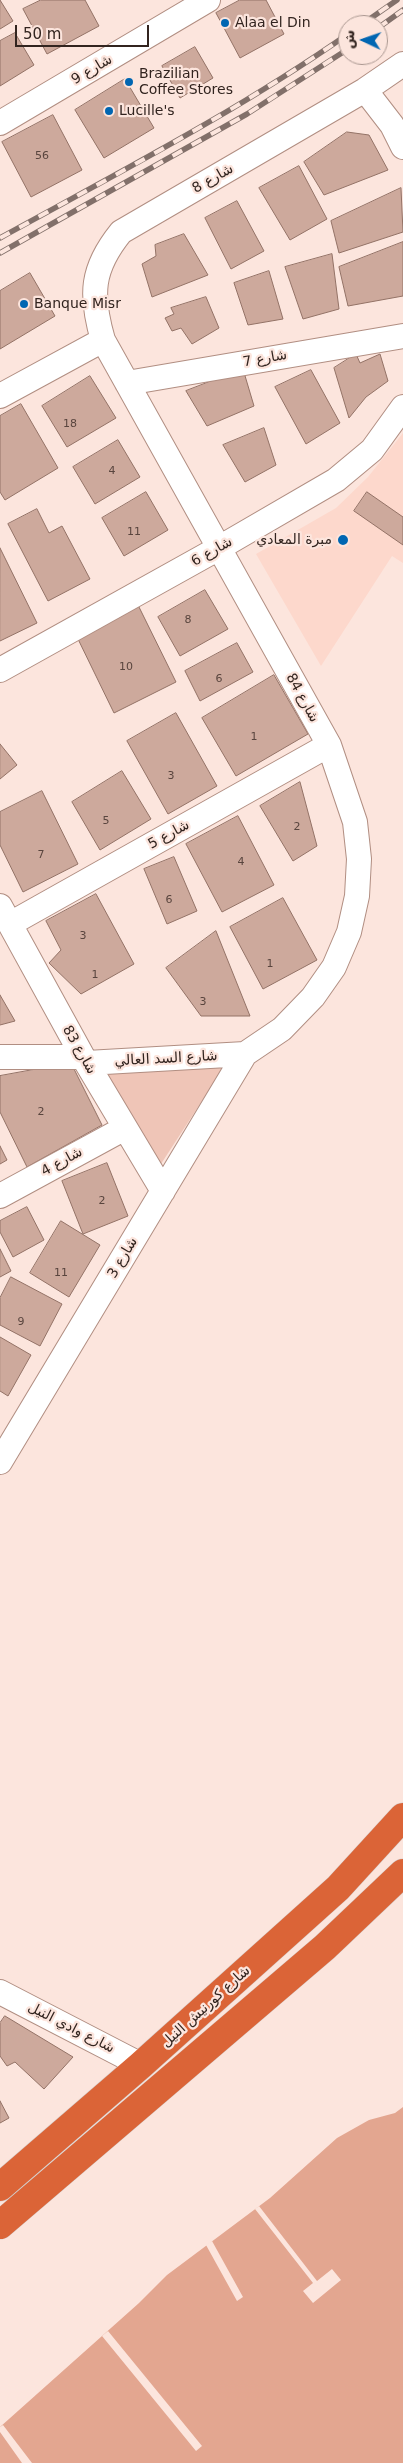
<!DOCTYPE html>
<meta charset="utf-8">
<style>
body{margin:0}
#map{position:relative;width:403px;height:2463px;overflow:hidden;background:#fce5dd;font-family:"DejaVu Sans",Vazirmatn,sans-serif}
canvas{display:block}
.north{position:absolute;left:338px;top:15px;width:50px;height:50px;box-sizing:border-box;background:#fce5dd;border:1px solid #ab9891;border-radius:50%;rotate:273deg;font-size:14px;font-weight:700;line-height:20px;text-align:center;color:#32241f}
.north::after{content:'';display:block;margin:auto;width:18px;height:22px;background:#0066b2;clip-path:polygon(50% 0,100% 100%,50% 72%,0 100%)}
.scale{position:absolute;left:15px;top:25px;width:134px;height:22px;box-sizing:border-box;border:2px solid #32241f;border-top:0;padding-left:6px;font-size:15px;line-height:18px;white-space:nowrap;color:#32241f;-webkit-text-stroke:4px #fce5dd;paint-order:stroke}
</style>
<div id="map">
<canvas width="403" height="2463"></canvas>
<div class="north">ش</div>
<div class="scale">50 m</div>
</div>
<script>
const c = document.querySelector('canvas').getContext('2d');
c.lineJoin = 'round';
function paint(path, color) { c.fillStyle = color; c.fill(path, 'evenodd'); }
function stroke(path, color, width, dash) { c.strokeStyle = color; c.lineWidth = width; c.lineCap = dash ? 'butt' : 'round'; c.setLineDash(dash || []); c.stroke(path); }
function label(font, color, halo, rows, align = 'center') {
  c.font = font + ' "DejaVu Sans",Vazirmatn,sans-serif'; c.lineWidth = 4.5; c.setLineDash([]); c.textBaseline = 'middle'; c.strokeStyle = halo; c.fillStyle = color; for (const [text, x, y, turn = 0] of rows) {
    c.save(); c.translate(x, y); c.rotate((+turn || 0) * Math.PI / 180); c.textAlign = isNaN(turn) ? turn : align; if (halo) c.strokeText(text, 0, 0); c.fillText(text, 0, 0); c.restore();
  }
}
paint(new Path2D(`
 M403,433V563L392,556L321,666L256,554L336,508L368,477Z`), '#fdd8cc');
paint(new Path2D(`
 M226,1064L159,1167L103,1072Z`), '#efc5b7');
paint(new Path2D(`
 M403,2107V2463H0V2427L139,2303L167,2275L270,2198L337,2138L369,2120L395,2113Z`), '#e3a690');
paint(new Path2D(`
 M259,2206L317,2281L332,2269L341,2280L313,2303L303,2291L313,2283L255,2209Z
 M212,2241L243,2297L237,2301L206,2245Z
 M108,2331L202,2446L196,2451L102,2336Z
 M3,2425L32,2463H22L0,2432V2427Z`), '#fce5dd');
const building = new Path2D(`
 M0,0L13,21L0,29Z
 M41,0H85L99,26L47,54L23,9Z
 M240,0H266L284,34L240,58L216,13Z
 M15,33L34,65L0,86V41Z
 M195,47L213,78L180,98L162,66Z
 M125,79L154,128L104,158L75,110Z
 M53,115L82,170L31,197L2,142Z
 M347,132L369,135L388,170L324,195L304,162Z
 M299,166L327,219L290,240L259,188Z
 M401,188L403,232L339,253L331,221Z
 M237,201L264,251L231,269L205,218Z
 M184,234L208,275L152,297L142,264L156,256L155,245Z
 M403,242V296L348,306L339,267Z
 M332,254L339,309L303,319L285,267Z
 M269,271L283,319L248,325L234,283Z
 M30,273L55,316L0,349V291Z
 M206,297L219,328L192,344L181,328L172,331L165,318L174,314L171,308Z
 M356,354L360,363L380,354L388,381L366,397L349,418L334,368Z
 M243,369L254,406L207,426L186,391Z
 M311,370L340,423L306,444L275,387Z
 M90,376L116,418L67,447L42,406Z
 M21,404L58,468L5,500L0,492V416Z
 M264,428L276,465L245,482L223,445Z
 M118,440L140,477L95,504L73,467Z
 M146,492L168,530L124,556L102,518Z
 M367,492L403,517V545L354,511Z
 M37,509L49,533L62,526L90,579L48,601L8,524Z
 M0,548L37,623L0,641Z
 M205,590L228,629L180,656L158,617Z
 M139,607L176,682L114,713L77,637Z
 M237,643L253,672L200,701L185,671Z
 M274,675L308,734L236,776L202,718Z
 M176,713L217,786L168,814L127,741Z
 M0,744L17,765L0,779Z
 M122,771L151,819L100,850L72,802Z
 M300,782L317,846L293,861L260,806Z
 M42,791L78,864L23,892L0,845V812Z
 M238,816L274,885L222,912L186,844Z
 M174,857L197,911L167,924L144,869Z
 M96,894L134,964L81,994L49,963L61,950L46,921Z
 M283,898L317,960L263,989L230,927Z
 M216,931L250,1016H201L166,968Z
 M0,995L15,1021L0,1025Z
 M71,1063L102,1125L27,1167L0,1112V1076Z
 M0,1146L7,1160L0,1164Z
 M107,1163L128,1216L83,1234L62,1181Z
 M27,1207L44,1240L13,1257L0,1232V1221Z
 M61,1221L100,1245L69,1297L30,1273Z
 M0,1249L11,1271L0,1277Z
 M11,1277L62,1304L40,1346L0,1325V1298Z
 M0,1337L31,1355L8,1396L0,1391Z
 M5,2016L73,2057L44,2089L15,2062L7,2066L0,2056V2023Z
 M0,2101L9,2118L0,2123Z`);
paint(building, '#cda99c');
stroke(building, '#937266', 1);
const minor = new Path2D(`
 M365,90L392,125L403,147
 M0,123L208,0
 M127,383L403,336
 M0,396L103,340
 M0,670L219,548L336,480L372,450L403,407
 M0,906L83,1057L163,1191
 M10,924L329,745
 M0,1057H83
 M87,1063L245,1054
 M0,1196L125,1128
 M0,1462L245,1054L282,1029L313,997L334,967L349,932L357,896L359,859L355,822L329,745L103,340C90,295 91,269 121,232L365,90L403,64
 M0,1992L141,2065`);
const highway = new Path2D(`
 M0,2187L141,2065L338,1888L403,1817
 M0,2225L325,1947L403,1873`);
stroke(minor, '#b18e82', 26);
stroke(highway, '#d2cfce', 29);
stroke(minor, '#fff', 24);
stroke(highway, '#db6437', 28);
const rail = new Path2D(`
 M361,25L397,0
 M378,28L403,10
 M0,238C118,173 238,111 348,34
 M0,253L247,114L348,49`);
stroke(rail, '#82706a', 5.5);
stroke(rail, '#fce5dd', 4, [11]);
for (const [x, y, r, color] of [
 [225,23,5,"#0066b2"],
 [129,82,5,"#0066b2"],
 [109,111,5,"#0066b2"],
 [24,304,5,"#0066b2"],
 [343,540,6,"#0066b2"]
]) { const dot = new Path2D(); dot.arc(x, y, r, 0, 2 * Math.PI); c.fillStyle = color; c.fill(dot); stroke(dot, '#fce5dd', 2); }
label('11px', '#59453e', null, [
 ["56",42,156],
 ["18",70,424],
 ["4",112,471],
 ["11",134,532],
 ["8",188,620],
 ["10",126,667],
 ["6",219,679],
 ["1",254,737],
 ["3",171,776],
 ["5",106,821],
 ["2",297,827],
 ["7",41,855],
 ["4",241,862],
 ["6",169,900],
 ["3",83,936],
 ["1",270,964],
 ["1",95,975],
 ["3",203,1002],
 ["2",41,1112],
 ["2",102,1201],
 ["11",61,1273],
 ["9",21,1322]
]);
label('14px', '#32241f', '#fce5dd', [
 ["Alaa el Din",235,23],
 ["Brazilian",139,74],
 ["Coffee Stores",139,90],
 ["Lucille's",119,111],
 ["Banque Misr",34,304],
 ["مبرة المعادي",332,540,"right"]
], 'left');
label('14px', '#32241f', '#fce5dd', [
 ["شارع 9",92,70,-31],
 ["شارع 8",213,179,-30],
 ["شارع 7",265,359,-10],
 ["شارع 6",212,552,-30],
 ["شارع 84",302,698,61],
 ["شارع 5",169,835,-29],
 ["شارع 83",79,1050,60],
 ["شارع السد العالي",166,1059,-3],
 ["شارع 4",62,1162,-29],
 ["شارع 3",123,1258,-59],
 ["شارع كورنيش النيل",206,2007,-42],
 ["شارع وادي النيل",71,2028,27]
]);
</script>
